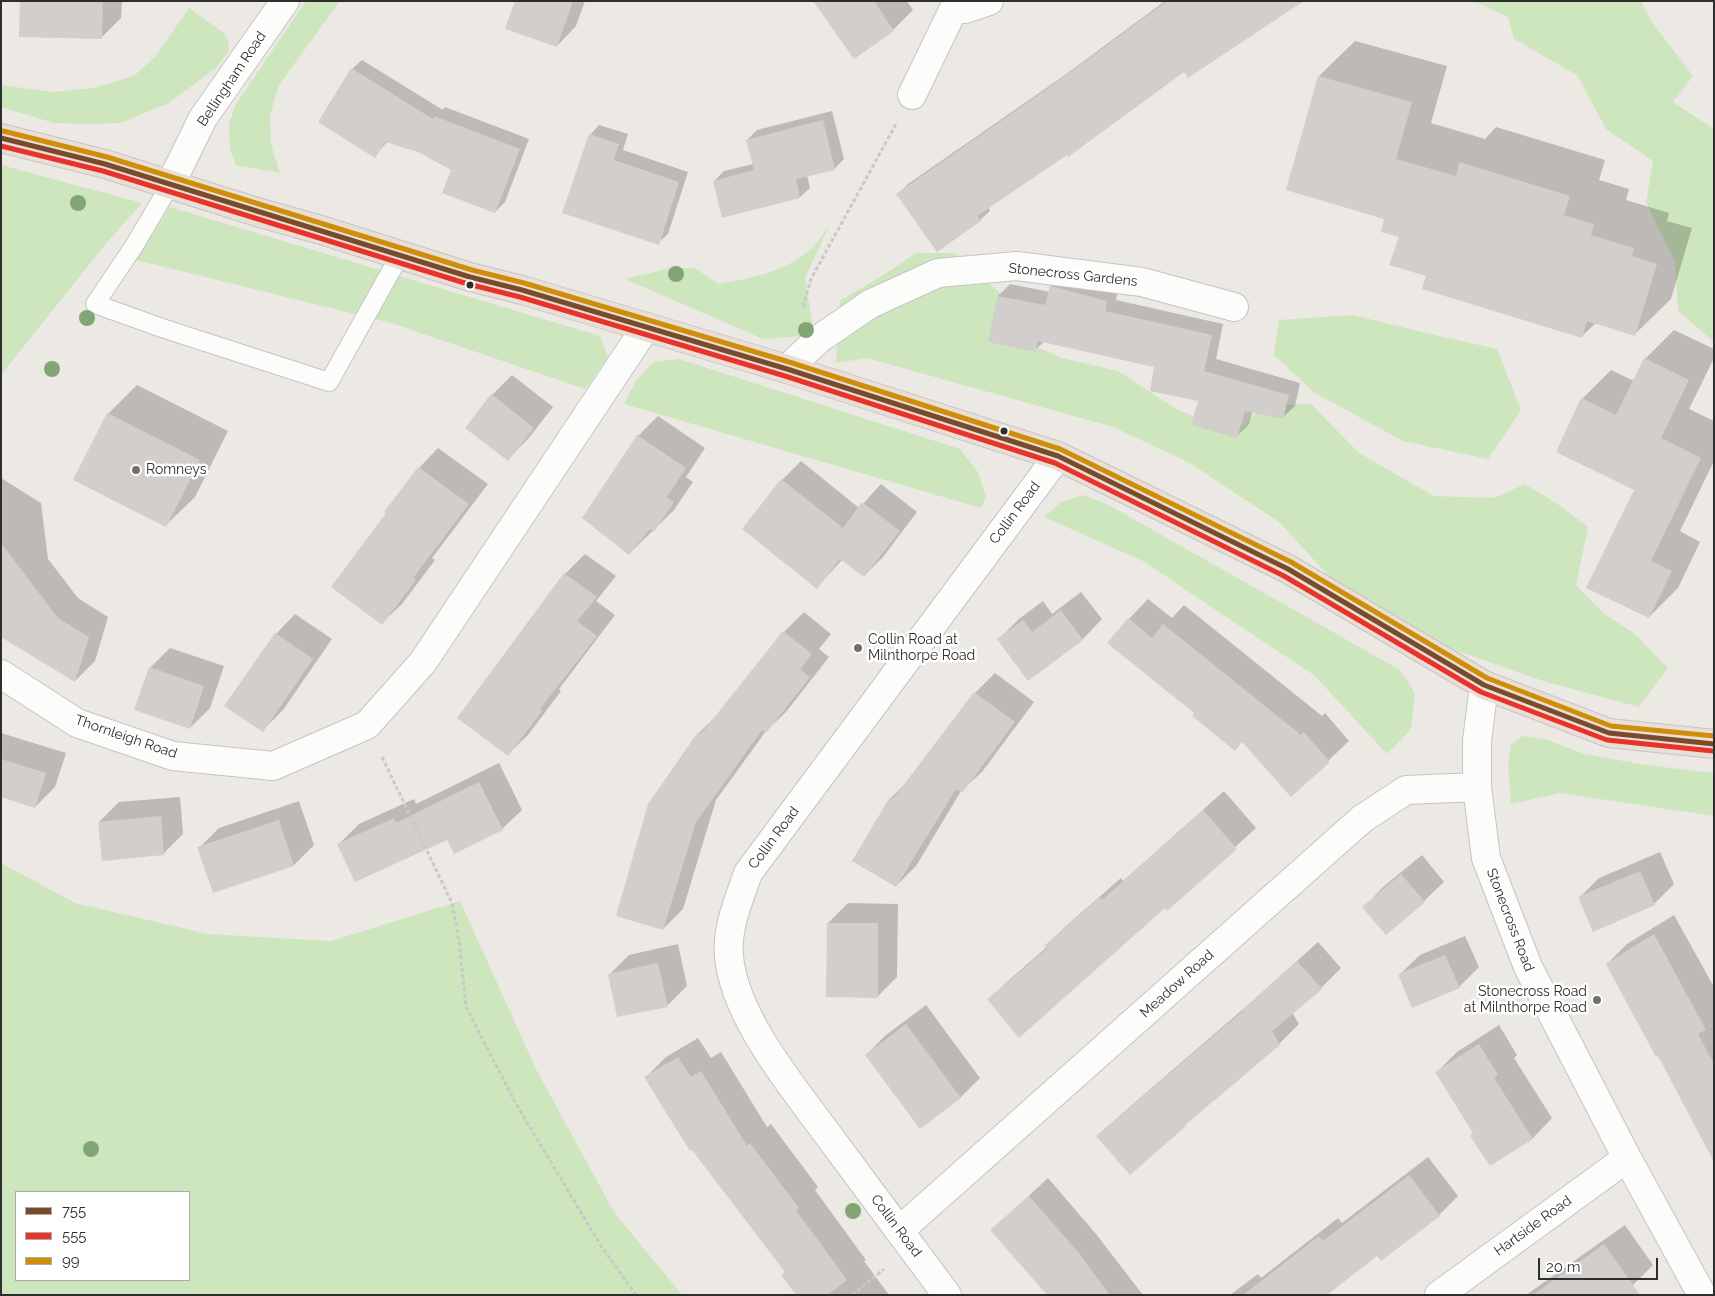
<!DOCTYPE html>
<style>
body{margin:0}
#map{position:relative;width:1715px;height:1296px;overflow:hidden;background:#ece8e4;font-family:Raleway,sans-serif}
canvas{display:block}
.frame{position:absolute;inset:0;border:2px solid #2e2e2e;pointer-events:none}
.legend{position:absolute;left:15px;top:1191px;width:175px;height:90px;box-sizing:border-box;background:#fff;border:1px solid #ababab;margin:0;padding:6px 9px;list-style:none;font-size:15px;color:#2e2e2e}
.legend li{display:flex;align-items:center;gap:10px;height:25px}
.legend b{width:25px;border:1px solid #ababab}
.scale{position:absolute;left:1538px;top:1258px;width:120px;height:22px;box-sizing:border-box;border:2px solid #2e2e2e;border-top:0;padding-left:6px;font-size:15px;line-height:18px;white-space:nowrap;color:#2e2e2e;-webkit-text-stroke:4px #fff;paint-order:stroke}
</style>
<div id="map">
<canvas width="1715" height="1296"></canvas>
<div class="frame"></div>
<ul class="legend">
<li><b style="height:6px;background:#7a4b2a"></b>755</li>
<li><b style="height:6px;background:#e7332a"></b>555</li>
<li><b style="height:6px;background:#cf8e09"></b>99</li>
</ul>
<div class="scale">20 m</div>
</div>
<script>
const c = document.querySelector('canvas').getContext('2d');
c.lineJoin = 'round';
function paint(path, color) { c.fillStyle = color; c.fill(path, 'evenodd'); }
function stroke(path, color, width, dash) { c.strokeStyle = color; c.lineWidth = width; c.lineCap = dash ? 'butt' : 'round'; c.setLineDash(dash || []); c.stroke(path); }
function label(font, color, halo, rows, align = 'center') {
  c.font = font + ' Raleway,sans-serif'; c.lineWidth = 5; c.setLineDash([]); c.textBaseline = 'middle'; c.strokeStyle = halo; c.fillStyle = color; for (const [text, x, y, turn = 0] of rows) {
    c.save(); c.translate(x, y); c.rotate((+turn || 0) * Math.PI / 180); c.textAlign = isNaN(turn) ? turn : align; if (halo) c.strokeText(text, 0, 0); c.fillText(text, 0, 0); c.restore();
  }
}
paint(new Path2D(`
 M306,1H340L279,85L270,115L271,144L280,173L236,165L230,149L229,124L236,104Z
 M1474,1H1641L1652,22L1693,76L1673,102L1714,129V342L1678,311L1675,261L1646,203L1653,161L1606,129L1577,75L1514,39L1508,17Z
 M189,8L225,34L229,43L228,52L216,68L169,103L120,123L91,124L54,123L1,107V85L52,92L93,88L134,76L155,57Z
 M1,165L142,203L104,246L1,375Z
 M170,207L600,336L608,357L585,389L391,323L136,260Z
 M830,224L805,278L814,335L763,339L625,279L671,268H695L719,284C752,278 789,271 814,246C820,240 825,231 830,224Z
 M916,253H955L1000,293L1001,331L1062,358L1118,371L1176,409L1237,434L1263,405L1311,404L1359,453L1434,496L1494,498L1525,484L1559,505L1588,527L1576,585L1603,613L1635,634L1668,668L1639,707L1546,682L1449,648L1340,588L1279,522L1188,462L1113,427L867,358L836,363L840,301L891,270Z
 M1353,315L1430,334L1497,349L1521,410L1488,459L1403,441L1315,393L1274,355L1279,320Z
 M679,359L960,449L978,472L986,497L981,508L624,404L637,379L654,362Z
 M1083,495L1107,504L1400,670L1415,693L1411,729L1387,754L1314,675L1214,609L1145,562L1044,517L1061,502Z
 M1523,736L1545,739L1584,754L1646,765L1714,773V816L1560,793L1511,804L1508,766L1511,744Z
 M1,863L75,903L208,934L331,941L460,901L536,1069L614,1212L682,1295H1ZM16,1192H189V1280H16Z`), '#cee6be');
paint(new Path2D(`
 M21,1H122L121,18L101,38Z
 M516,1H585L576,26L557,46Z
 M815,1H907L913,10L893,30L854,57Z
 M1165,1H1283L988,207L990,211L980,220L898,194L908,184L1065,75Z
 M1355,41L1447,66L1431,123L1485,139L1496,127L1605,160L1599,180L1629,189L1626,200L1669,213L1667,221L1692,228L1671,299L1635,334L1596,323L1582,336L1427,275L1386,218L1287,189L1319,76Z
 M362,60L443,110L445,107L529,139L505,202L495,212L453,169L418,151L387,142L375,156L352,69Z
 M832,111L844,159L834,169L807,175L810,188L800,197L714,181L724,171L753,164L747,140L757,130Z
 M599,125L628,134L623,150L688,172L668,234L658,243L590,135Z
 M1063,275L1118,289L1116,300L1223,324L1216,359L1300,383L1295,406L1283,417L1253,411L1249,424L1237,436L1200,400L1156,366L1045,341L1035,350L989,341L998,296L1010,284L1050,292L1051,287Z
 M1674,330L1714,349V358L1689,409L1714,421V461L1680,531L1700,542L1678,588L1649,617L1635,490L1582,399L1611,370L1634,381L1645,359Z
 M512,375L553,407L528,439L508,459L492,395Z
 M137,385L228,431L195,497L165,526L108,414Z
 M658,416L705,448L686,477L693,482L674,510L629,554L638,436Z
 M438,448L488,484L432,558L435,560L402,604L382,623L419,468Z
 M801,461L859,508L881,484L917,512L883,557L864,576L843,559L817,587L782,480Z
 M1,478L41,503L48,559L78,598L108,617L95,661L75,681L1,635Z
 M585,554L616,576L596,601L615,615L559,689L561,691L528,735L508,754L565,574Z
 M1081,592L1102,619L1083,639L1029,679L999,639L1019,619L1043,601L1052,614Z
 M1148,599L1172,618L1184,605L1322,716L1325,713L1349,741L1291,796L1243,741L1196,713L1129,619Z
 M804,612L831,634L819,649L829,657L786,712L766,731L716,800L683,909L663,929L699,733L719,713L784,632Z
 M295,614L332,639L283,710L263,730L276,634Z
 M170,648L224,666L210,708L190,728L150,668Z
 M995,673L1034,702L982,772L961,791L916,866L896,886L854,860L891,798L908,781L975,693Z
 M1,733L66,753L55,787L35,807L1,796Z
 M499,763L522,810L502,829L339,844L359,824L414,799L416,804Z
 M1224,791L1256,828L1167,909L1165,907L989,999L1009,980L1047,947L1046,946L1066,926L1121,878L1123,881Z
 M180,797L183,834L163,854L99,822L119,802Z
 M299,801L314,845L294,865L199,848L219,828Z
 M1660,852L1674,884L1654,904L1579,898L1599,878Z
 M1422,855L1444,882L1424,901L1364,907L1383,887Z
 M848,903L898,904L897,977L877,997L828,923Z
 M1674,915L1714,987V1159L1658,1055L1607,964L1627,944Z
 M1465,936L1479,967L1459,987L1400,974L1420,955Z
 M1318,942L1341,968L1321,988L1292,1012L1299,1024L1279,1044L1198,1113L1131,1173L1098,1136L1118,1117L1248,1005Z
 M678,944L687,986L667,1006L609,975L629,955Z
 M926,1005L980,1078L960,1098L866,1055L886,1035Z
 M1499,1025L1517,1055L1514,1058L1552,1118L1533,1138L1490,1165L1475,1133L1437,1072L1457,1052Z
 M698,1038L711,1058L721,1052L767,1127L771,1124L818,1187L815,1190L866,1260L864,1261L889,1295H797L786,1271L646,1077L666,1057Z
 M1428,1157L1458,1196L1439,1215L1381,1259L1378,1254L1325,1295H1230L1258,1274L1261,1278L1338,1218L1342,1223Z
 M1048,1178L1096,1234L1143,1295H1048L992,1230Z
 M1625,1225L1653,1265L1633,1285L1620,1295H1526Z`), '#0003');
paint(new Path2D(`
 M20,1H103L102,39L19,37Z
 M515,1H573L557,47L505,29Z
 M813,1H874L894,31L854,59Z
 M1167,1H1304L1188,78L1184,72L1068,157L1067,155L977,216L981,221L937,252L896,194L1054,84Z
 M351,68L433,119L434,116L520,149L495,213L442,193L451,170L418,152L385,142L375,158L318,122Z
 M1318,76L1412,102L1396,159L1456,176L1459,162L1570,196L1564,215L1594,224L1591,235L1634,248L1632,256L1657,264L1635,336L1587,321L1582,338L1422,289L1426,276L1389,265L1399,237L1381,232L1384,219L1286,190Z
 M823,120L835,170L796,179L800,198L722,218L713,181L754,170L746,140Z
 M589,134L619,144L614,160L679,182L659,245L562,213Z
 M1050,286L1107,301L1105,311L1212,335L1204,371L1289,395L1283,419L1245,411L1237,438L1191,425L1198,401L1150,391L1154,367L1038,341L1036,352L988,342L997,296L1045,305Z
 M1644,358L1689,380L1661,438L1701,458L1651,561L1672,571L1649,618L1586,588L1634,490L1556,452L1581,398L1616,415Z
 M491,394L534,428L508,461L465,428Z
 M107,413L200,460L166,527L73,480Z
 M637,435L686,468L667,497L674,502L654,532L650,529L629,555L582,518Z
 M418,467L469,504L413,578L416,580L382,625L331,587L386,513L384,512Z
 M781,479L843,528L862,502L900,531L864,577L840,559L817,589L742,529Z
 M1,543L58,618L89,637L75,682L1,637Z
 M564,573L597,597L577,621L597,636L540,709L542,711L508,756L457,718Z
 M1061,610L1083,640L1028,681L997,639L1023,620L1032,632Z
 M1128,618L1152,638L1163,624L1301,735L1304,732L1330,762L1291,797L1242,742L1235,751L1192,716L1194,713L1107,643Z
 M783,631L812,654L800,669L810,677L766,733L762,730L696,822L663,930L616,916L648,804L698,732L701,734Z
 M275,633L313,659L263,732L224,706Z
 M149,667L204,686L190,729L134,710Z
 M974,692L1015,722L962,793L956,789L896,887L852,861L890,797L893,799Z
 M1,759L46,773L35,808L1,797Z
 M479,782L503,830L454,854L447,840L355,882L337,844L394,818L396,823Z
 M1203,810L1237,849L1167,911L1165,908L1019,1038L987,999L1047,949L1044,946L1100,897L1102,900Z
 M161,816L164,855L102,861L98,822Z
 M279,820L294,866L213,893L197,847Z
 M1640,871L1655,905L1593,932L1578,897Z
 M1401,874L1425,902L1386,935L1362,907Z
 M827,923H878V998L826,997Z
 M1654,934L1706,1030L1698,1034L1714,1064V1162L1658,1056L1656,1057L1606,964Z
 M1445,955L1460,988L1412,1008L1398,974Z
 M1297,961L1322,989L1272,1031L1280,1045L1185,1125L1186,1126L1130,1175L1096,1136L1243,1011L1242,1010Z
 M658,963L668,1007L617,1017L608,974Z
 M906,1024L961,1098L920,1129L865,1055Z
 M1479,1044L1498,1075L1494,1078L1533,1139L1490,1166L1470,1136L1473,1133L1435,1072Z
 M678,1057L691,1077L701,1071L747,1146L750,1143L799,1208L796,1210L847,1280L828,1295H796L781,1275L785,1272L692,1150L690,1151L644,1077Z
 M1409,1175L1440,1216L1381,1261L1377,1256L1327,1295H1243L1319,1236L1323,1241Z
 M1029,1196L1078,1252L1110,1295H1047L990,1230Z
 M1604,1244L1640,1295H1533L1578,1263Z`), '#d1cecb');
const lane = new Path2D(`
 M170,185L134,246L95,304L165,329L329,382L400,255`);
const street = new Path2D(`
 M912,95L956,4L965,9L989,1
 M170,185L203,118L285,1
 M787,369L819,339L870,304L938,273L1017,266L1142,282L1234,307
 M1,674L77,723L173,756L273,766L367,725L423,662L646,327
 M1484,685L1477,741V787L1486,858L1528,967L1627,1158L1702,1295
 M899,1231L1362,819L1406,790L1477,787
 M947,1295C909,1244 872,1194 834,1143C797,1092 735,1020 729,957C726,928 739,900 748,873L1058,456
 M1439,1295L1627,1158`);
const highway = new Path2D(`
 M1,138L105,164L257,212L321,230L470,277L522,290L787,369L1058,456L1288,569L1484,685L1609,733L1714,744`);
stroke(lane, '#c5c4c5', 20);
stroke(street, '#c5c4c5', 30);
stroke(highway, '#c6c5c4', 30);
stroke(new Path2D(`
 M803,307L811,279L896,124
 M382,757L452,903L459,941L466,1007L515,1102L601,1246L636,1295
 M852,1295L884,1269`), '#c9c9c8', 3, [4, 2.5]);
stroke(lane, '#fcfcfb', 18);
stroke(street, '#fcfcfb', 28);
stroke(highway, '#eadfd6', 28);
stroke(new Path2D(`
 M1,138L105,164L470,277L522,290L787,369L1058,456L1288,569L1484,685L1609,733L1714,744`), '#7a4b2a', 5);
stroke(new Path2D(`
 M1,146L103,171L468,284L520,297L785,376L1055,463L1284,576L1481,692L1607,740L1713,751`), '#e7332a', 5);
stroke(new Path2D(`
 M3,131L107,157L472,270L524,283L789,362L1060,449L1291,562L1487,678L1611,726L1714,736`), '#cf8e09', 5);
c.fillStyle = '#82a575';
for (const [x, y] of [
 [78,203],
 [676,274],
 [87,318],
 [806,330],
 [52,369],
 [91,1149],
 [853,1211]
]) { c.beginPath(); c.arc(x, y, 8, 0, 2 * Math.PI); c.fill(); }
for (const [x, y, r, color] of [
 [470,285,4.5,"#2e2e2e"],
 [1004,431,4.5,"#2e2e2e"],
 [136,470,5,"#706f6e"],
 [858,648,5,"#706f6e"],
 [1597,1000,5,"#706f6e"]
]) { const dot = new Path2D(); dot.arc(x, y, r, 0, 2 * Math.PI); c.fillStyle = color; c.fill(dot); stroke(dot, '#fff', 2); }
label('14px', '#2e2e2e', '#fff', [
 ["Bellingham Road",232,79,-56],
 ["Stonecross Gardens",1073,275,6],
 ["Collin Road",1015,513,-53],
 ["Thornleigh Road",126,737,19],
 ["Collin Road",774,838,-53],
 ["Stonecross Road",1510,920,69],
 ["Meadow Road",1177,984,-42],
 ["Collin Road",896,1226,53],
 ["Hartside Road",1533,1226,-36]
]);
label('14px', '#2e2e2e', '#fff', [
 ["Romneys",146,470],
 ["Collin Road at",868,640],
 ["Milnthorpe Road",868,656],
 ["Stonecross Road",1587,992,"right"],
 ["at Milnthorpe Road",1587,1008,"right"]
], 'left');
</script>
